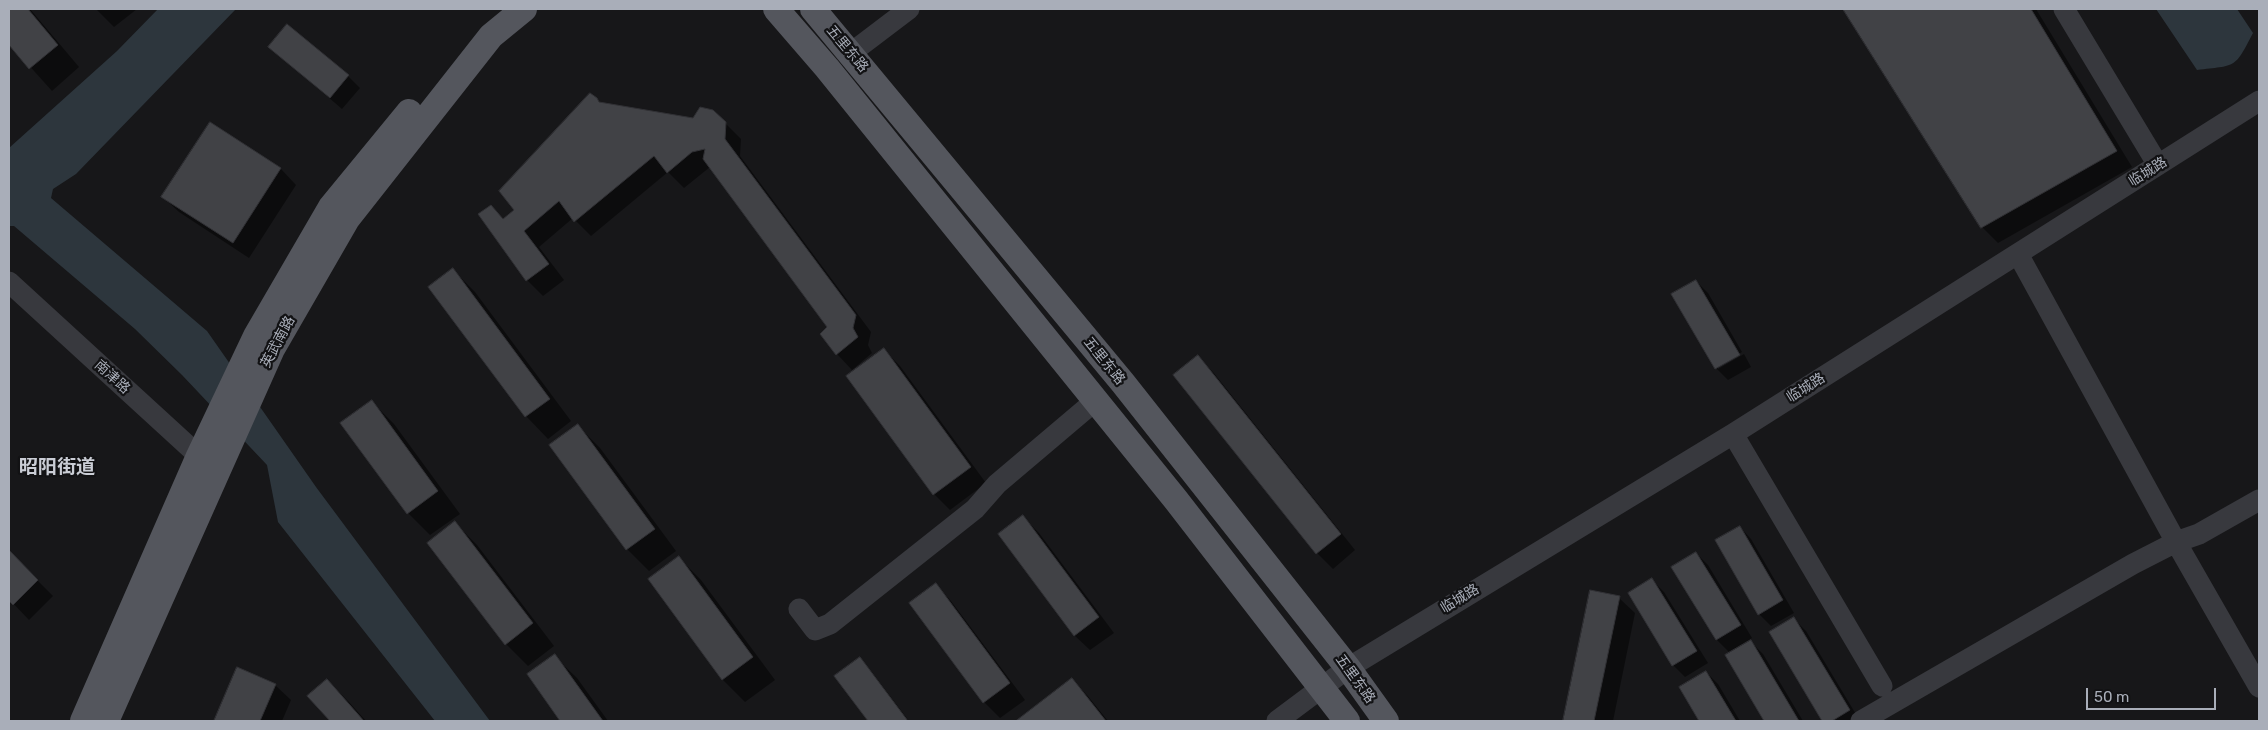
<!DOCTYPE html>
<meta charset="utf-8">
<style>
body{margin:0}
#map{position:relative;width:2268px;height:730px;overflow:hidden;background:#171719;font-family:Rubik,sans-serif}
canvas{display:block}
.frame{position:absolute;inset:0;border:10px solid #a9aeb9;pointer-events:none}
.scale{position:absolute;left:2086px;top:688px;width:130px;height:22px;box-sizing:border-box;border:2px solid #a9aeb9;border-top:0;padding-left:6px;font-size:15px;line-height:18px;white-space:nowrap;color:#a9aeb9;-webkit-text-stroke:4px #121214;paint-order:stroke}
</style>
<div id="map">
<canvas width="2268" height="730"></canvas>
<div class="frame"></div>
<div class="scale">50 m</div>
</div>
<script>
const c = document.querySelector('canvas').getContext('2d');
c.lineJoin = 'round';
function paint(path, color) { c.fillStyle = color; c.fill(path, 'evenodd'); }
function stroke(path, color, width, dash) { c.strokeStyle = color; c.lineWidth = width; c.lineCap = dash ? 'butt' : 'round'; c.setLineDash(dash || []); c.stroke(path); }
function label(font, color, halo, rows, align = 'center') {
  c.font = font + ' Rubik,"Noto Sans SC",sans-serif'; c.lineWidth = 4.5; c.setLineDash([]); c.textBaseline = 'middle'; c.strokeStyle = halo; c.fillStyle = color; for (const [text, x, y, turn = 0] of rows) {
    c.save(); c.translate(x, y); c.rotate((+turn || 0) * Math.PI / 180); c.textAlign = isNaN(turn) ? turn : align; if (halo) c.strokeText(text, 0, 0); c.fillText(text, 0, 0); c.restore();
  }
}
paint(new Path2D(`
 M158,9H236L76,174L53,189L51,198L207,331L316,487L490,721H435L278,522L267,465L182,375L135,329L14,226H9V148L117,51Z
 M2156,9H2237L2253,33C2234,70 2236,65 2197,70Z`), '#2d363d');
paint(new Path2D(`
 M9,9H30L79,67L52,91L9,43Z
 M96,9H137L114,27Z
 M1844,9H2036L2132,167L1998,243L1982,227Z
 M270,47L348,76L360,88L342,109Z
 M597,99L602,104L693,120L725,123L741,139L740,156L871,332L868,345L872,353L852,370L837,354L828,327L710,167L684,188L668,172L591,236L573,218L539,247L564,280L543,296L527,280L504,220L516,210Z
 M210,124L281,169L296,185L249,258L179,212L163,197Z
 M453,270L475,292L571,421L548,439L526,416L429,287Z
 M1696,281L1708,293L1742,352L1718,366V369L1744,354L1751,367L1728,380L1716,368L1673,295Z
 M884,350L900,366L986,483L950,510L934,494Z
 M1197,357L1213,372L1355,550L1333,569L1317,553Z
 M372,402L394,424L460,514L430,535L408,513L342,424Z
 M578,426L600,448L676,551L649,571L627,549Z
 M1023,517L1039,533L1114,633L1090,650L1074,635Z
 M455,523L477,545L554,646L528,666L506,644Z
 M1740,527L1751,539L1794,613L1771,626L1759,614Z
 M9,552L53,596L29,620L9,599Z
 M1696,553L1708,565L1752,638L1729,652L1717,640L1673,567Z
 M679,558L701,580L775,680L745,702L723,680L649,579Z
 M1652,580L1664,592L1708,663L1685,677L1673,665Z
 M936,585L951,601L1025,700L1000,718L984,702L911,603Z
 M1590,591L1619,598L1635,613L1613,721H1564Z
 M1794,619L1806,631L1860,721H1824L1771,633Z
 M1751,642L1763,654L1803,721H1765L1727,656Z
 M554,656L577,678L608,721H562L528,675Z
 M859,659L871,671L909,721H870L836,676Z
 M238,668L275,685L291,700L282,721H215Z
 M1706,672L1718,684L1740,721H1700L1681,687Z
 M327,680L349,702L366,721H331L309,696Z
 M1072,680L1087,695L1108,721H1018Z`), '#0007');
const building = new Path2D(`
 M9,9H28L58,45L29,69L9,45Z
 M1843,9H2031L2117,151L1981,228Z
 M287,24L349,75L330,98L268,47Z
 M590,93L597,98L599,102L693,118L700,107L713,110L726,122L725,139L856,315L853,328L858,337L836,355L820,334L827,327L703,159L705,149L692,152L667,173L654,156L574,222L559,201L524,231L549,264L526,281L478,214L491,205L503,219L514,210L499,191Z
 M210,122L281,168L233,243L161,197Z
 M453,268L550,399L525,417L428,287Z
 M1696,280L1740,355L1715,369L1671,294Z
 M884,348L971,467L933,495L846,376Z
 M1198,355L1341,534L1316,554L1173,375Z
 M372,400L438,491L407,514L340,423Z
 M578,424L655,529L626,550L549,445Z
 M1023,515L1099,617L1074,636L998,534Z
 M455,521L533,623L505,645L427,543Z
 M1740,526L1783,600L1758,615L1715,540Z
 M9,550L38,580L13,605L9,601Z
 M1696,552L1741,625L1716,640L1671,567Z
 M679,556L753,657L722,680L648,579Z
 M1652,578L1697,651L1672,666L1628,593Z
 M936,583L1010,683L983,703L909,603Z
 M1590,590L1620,596L1594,721H1563Z
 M1794,617L1850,710L1832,721H1822L1769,632Z
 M1751,640L1799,721H1764L1725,655Z
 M555,654L603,721H560L527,674Z
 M860,657L908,721H868L834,676Z
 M237,667L276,684L260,721H214Z
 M1706,671L1736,721H1699L1679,687Z
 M1072,678L1106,721H1016Z
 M327,679L364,721H330L307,696Z`);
paint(building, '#414246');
stroke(building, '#313135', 1);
stroke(new Path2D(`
 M2064,9L2158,165
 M851,53L909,9
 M2018,254L2176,542L2259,687
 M9,282L199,456L212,462
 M1733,434L1882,686
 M799,609L815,630L830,624L975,509L997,484L1095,401
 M1277,721L1348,668L1733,434L2259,101
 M1861,721L2133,564L2176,542L2199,534L2259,500`), '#38393e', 21);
stroke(new Path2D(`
 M776,9L827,68L1176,500L1347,721
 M813,9L1123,383L1348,668L1386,721
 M83,721L199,456L256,336L331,207L409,112
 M106,721L272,349L347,219L491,36L524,9`), '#54565d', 26);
label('14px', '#a9aeb9', '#121214', [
 ["五里东路",847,49,50],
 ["临城路",2148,172,-32],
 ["英武南路",278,342,-62],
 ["五里东路",1104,361,51],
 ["南津路",112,377,42],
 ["临城路",1806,388,-32],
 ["临城路",1460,599,-31],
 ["五里东路",1355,679,54]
]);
label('bold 19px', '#cacdd5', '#121214', [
 ["昭阳街道",57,468]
]);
</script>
